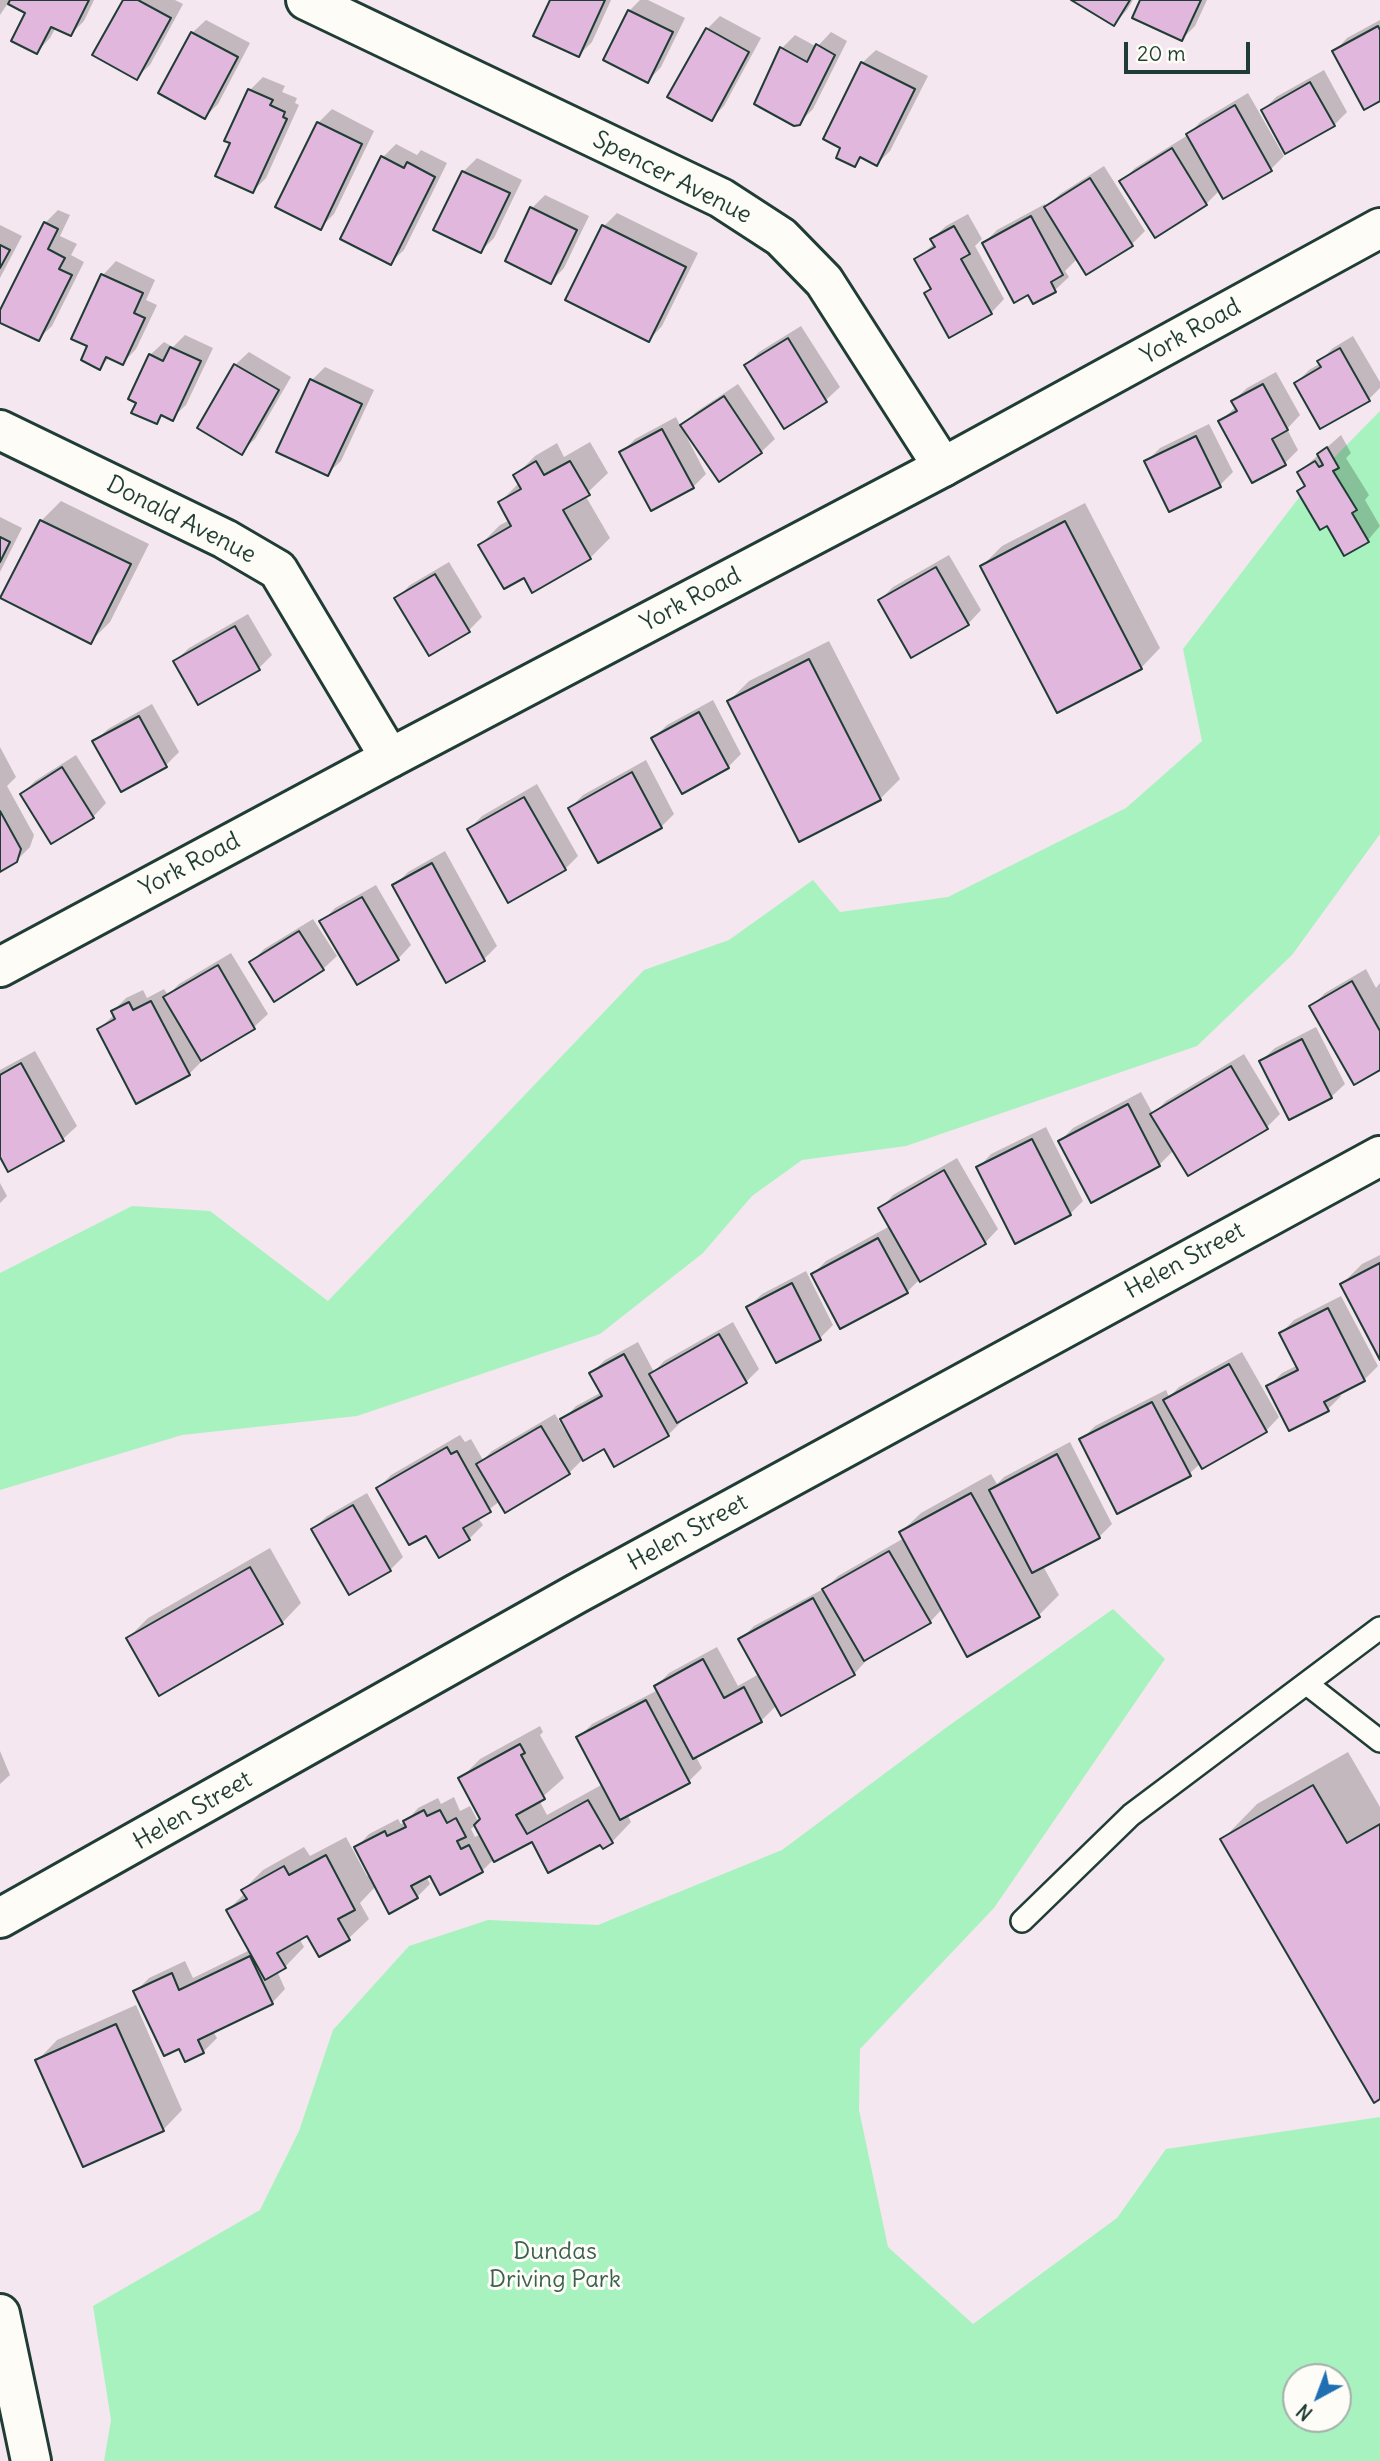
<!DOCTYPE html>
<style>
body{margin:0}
#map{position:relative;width:1380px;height:2461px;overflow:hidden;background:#f5e7ef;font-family:Delius,sans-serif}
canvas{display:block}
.north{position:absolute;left:1282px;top:2363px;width:70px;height:70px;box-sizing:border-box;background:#fdfcf7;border:2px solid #a4b0a9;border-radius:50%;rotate:221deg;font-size:19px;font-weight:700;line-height:28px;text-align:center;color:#1f3d34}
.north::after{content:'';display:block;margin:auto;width:24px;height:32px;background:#1f6fb2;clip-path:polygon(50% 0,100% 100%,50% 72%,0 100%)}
.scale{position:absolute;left:1124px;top:42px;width:126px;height:32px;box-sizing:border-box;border:4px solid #1f3d34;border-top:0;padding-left:9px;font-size:21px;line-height:24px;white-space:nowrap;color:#1f3d34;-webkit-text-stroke:5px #fdfcf7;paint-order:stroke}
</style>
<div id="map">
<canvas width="1380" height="2461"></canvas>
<div class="north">N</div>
<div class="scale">20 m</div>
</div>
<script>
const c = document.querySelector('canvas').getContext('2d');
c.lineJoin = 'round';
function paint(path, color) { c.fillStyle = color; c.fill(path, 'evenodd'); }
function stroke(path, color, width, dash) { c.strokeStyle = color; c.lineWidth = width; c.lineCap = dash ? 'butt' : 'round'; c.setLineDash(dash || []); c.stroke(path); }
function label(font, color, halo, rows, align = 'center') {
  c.font = font + ' Delius,sans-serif'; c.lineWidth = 6; c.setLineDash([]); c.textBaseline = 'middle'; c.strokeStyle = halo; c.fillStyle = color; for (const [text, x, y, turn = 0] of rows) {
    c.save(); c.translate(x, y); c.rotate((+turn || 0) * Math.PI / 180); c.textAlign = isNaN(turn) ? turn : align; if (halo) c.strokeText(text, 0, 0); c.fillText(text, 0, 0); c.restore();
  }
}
paint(new Path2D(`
 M1380,411V834L1292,955L1197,1046L906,1146L802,1160L752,1196L703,1253L600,1334L357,1416L182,1435L0,1490V1273L132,1206L210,1211L328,1301L644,970L729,940L813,880L840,912L948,897L1126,808L1202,741L1183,649L1314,478Z
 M1113,1609L1165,1659L994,1908L860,2049L859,2110L888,2247L973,2324L1117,2218L1166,2149L1380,2117V2461H104L111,2420L93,2306L260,2210L299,2131L333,2030L409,1946L488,1920L598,1925L782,1850L947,1727ZM1296,2377H1338V2419H1296Z`), '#a8f2c0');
paint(new Path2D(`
 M0,0H94L84,21L71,34L56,27L50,38L37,52L27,12L8,3L0,15Z
 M125,0H175L183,4L150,65L136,78Z
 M551,0H611L592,42L579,55Z
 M640,0H648L685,18L661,67L648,81L629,11Z
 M1075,0H1133L1127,10L1114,24Z
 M1142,0H1207L1195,26L1182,39Z
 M720,16L761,38L724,106L711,119L707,29Z
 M206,20L250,43L218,104L205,117L192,33Z
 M1380,20V99L1334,52L1347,38Z
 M831,32L847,41L813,109L799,123L782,48L795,35L817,47Z
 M876,50L928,76L890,151L877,164L863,157L854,165L862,63Z
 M1324,70L1347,112L1334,125L1263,110L1276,97Z
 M263,77L285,86L282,92L297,98L295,103L299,105L266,178L253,191L233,142L250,90Z
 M1248,93L1284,156L1270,170L1220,190L1206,204L1122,181L1135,168L1188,135L1201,121Z
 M332,109L374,131L334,214L321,227L318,123Z
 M396,144L417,155L421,150L447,163L404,250L390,263L383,157Z
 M477,158L522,180L494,238L481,251L436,229L463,172Z
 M1104,166L1145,231L1132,244L1078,258L1065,271L1069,277L1055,290L1034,302L984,243L997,230L1045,204L1046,207L1060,194Z
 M545,195L589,216L564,268L551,282L507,260L532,208Z
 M58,210L70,215L60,236L77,244L71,255L84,262L52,326L38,339L0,321V314L45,223Z
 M617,213L698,253L662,326L649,340L604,226Z
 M968,214L982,239L975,246L1004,299L991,313L926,293L932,288L916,260L935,243L932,239L946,226Z
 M0,225L22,236L0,278Z
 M116,261L155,280L146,300L157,305L136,349L123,363L110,357L100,367L89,345L103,275Z
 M801,326L840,387L826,400L785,427L746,365L759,352Z
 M185,335L213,348L186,405L172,418L164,414L156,422L150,355L164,342L173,347Z
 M1353,336L1380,382V388L1369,399L1296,383L1309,370L1321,363L1320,361L1333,348Z
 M249,352L291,377L255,439L241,452L235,365Z
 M325,367L374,390L341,461L327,474L312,380Z
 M1276,372L1300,415L1287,429L1298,450L1285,463L1252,481L1220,421L1237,406L1233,401L1247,388Z
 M738,384L775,439L761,452L719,480L684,427L682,428L706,474L693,487L622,452L635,439L676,417L681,427L696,412Z
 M1209,424L1233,472L1220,485L1146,462L1160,448Z
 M1341,435L1351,453L1346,458L1369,495L1365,500L1380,526L1368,540L1328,524L1299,491L1306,484L1299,472Z
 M590,442L608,473L585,495L610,538L590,558L524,575L480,545L500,525L510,520L500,502L519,483L515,476L535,456L557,443L564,457Z
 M61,501L149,544L110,622L91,641L41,521Z
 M1085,503L1160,648L1141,668L982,566L1002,546Z
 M0,517L22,528L0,572Z
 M949,555L981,610L968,624L880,600L893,587Z
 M449,562L482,617L469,630L396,599L410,585Z
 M248,614L272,655L259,668L199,703L175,661L189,648Z
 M829,641L900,779L880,799L729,701L749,681Z
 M713,700L741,754L728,767L654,738L667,725Z
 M152,704L179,752L166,765L121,790L94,742L108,729Z
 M0,747L16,777L7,786L34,835L30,847L16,861L0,870Z
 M76,755L106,803L93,817L22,794L35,781Z
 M646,760L674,814L661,827L570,808L583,795Z
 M537,784L578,856L565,869L469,829L482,816Z
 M445,851L497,946L484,959L395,885L408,872Z
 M376,885L411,945L398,959L358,982L322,922L335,908Z
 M313,919L337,956L323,969L274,999L251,963L264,949Z
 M231,953L268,1014L254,1027L202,1058L203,1060L189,1074L99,1029L115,1014L113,1011L126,998L143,990L147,998L164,989L168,995L179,984Z
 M1366,969L1376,988L1380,983V1068L1312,1006L1325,993Z
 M1316,1027L1345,1084L1331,1097L1261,1061L1275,1048Z
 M35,1051L77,1126L63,1139L9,1169L0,1153V1070Z
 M1244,1054L1280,1114L1267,1127L1174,1150L1159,1165L1060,1141L1073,1128L1141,1092L1153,1114L1166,1101Z
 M1046,1127L1083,1201L1070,1214L978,1168L991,1154Z
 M957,1158L998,1229L985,1243L920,1279L907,1292L813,1274L826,1261L890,1226L880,1209L893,1195Z
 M0,1183L7,1196L0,1203Z
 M1380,1255V1356L1342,1284L1362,1264Z
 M806,1271L833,1325L820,1338L748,1307L762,1294Z
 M1341,1296L1378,1366L1364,1380L1339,1392L1341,1396L1328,1409L1268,1387L1282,1373L1298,1365L1281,1333L1294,1320Z
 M733,1322L759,1369L746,1382L680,1420L681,1422L668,1435L605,1447L583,1459L569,1473L500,1501L478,1518L483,1525L469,1539L439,1556L426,1533L378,1488L391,1475L460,1435L465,1442L471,1439L483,1460L492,1451L555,1414L565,1431L568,1429L563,1420L576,1406L602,1392L591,1373L605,1360L638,1342L654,1372L664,1361Z
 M1242,1352L1279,1417L1266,1431L1201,1463L1189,1474L1081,1440L1095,1426L1166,1390L1169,1397L1179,1387Z
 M1070,1442L1112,1524L1099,1537L1043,1566L1059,1595L1039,1615L968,1654L943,1608L930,1622L866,1658L867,1660L854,1674L777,1705L761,1721L695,1755L702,1768L689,1781L627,1814L631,1822L612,1842L533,1840L494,1859L482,1871L431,1874L426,1876L430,1884L417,1897L376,1886L360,1903L369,1919L349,1938L308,1934L299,1938L304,1947L285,1967L277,1971L285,1989L272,2003L213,2031L217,2038L203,2052L179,2047L135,1992L149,1978L185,1961L193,1978L250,1950L228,1910L245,1893L243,1890L263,1870L304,1847L310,1856L346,1837L367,1876L370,1875L356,1848L369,1834L398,1819L401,1824L406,1822L418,1808L438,1798L441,1804L454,1797L460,1811L470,1806L479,1823L482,1819L461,1778L480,1759L540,1726L543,1732L540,1735L564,1778L539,1800L547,1815L603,1784L578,1738L592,1724L658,1690L656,1686L669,1673L717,1647L738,1686L759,1674L741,1639L754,1626L827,1587L838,1576L904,1538L901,1532L921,1513L991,1474L997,1484L1004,1477ZM476,1825L481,1834L475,1837L471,1829Z
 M367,1493L403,1557L390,1570L313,1529L327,1516Z
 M270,1548L301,1603L282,1623L128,1638L148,1618Z
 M0,1751L10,1775L0,1784Z
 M1348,1752L1380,1807V2097L1223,1839L1257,1804Z
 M136,2005L182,2110L163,2130L38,2060L57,2040Z`), '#0003');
const building = new Path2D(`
 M10,0H89L71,36L51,27L37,54L11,41L25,13L8,4Z
 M123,0H138L171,18L137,80L92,55Z
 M550,0H605L579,57L533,36Z
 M1071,0H1130L1114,26Z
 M1140,0H1201L1182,41L1132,18Z
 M628,10L673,32L648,83L603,60Z
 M1378,26L1380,30V101L1364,110L1332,51Z
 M706,28L749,52L712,121L667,97Z
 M191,32L238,57L205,119L158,93Z
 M816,44L835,55L800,125L794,126L754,104L780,47L807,62Z
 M861,62L915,89L877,166L860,157L855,167L836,158L840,148L823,139Z
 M1310,82L1335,126L1285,154L1261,110Z
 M248,89L273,100L270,105L285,112L283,117L287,119L253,193L215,176L230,143L224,141Z
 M1235,105L1272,171L1223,199L1186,134Z
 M317,122L362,144L321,230L275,207Z
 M1172,148L1207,205L1155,238L1119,181Z
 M381,156L404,168L407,162L435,177L391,265L340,239Z
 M462,171L510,193L481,253L433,230Z
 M1090,178L1133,246L1086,275L1044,207Z
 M530,207L577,230L551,284L505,261Z
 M1031,216L1063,275L1051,282L1056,292L1033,304L1028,295L1014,303L982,243Z
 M44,222L58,229L48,249L65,258L59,269L72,275L39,341L0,323V310Z
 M602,225L686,267L649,342L565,300Z
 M954,226L970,254L961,259L992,314L949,338L924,293L931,289L914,259L935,247L930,239Z
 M0,245L10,250L0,268Z
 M101,274L143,293L134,313L145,318L123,365L106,357L100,370L81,360L87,346L71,339Z
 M788,338L827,402L784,429L744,365Z
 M170,347L201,361L173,421L161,415L157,424L131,413L136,403L128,399L149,354L163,361Z
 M1340,348L1370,401L1320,429L1294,383L1321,367L1317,361Z
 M234,364L279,390L242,455L197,428Z
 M310,379L362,404L328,476L276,452Z
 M1263,384L1288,430L1272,439L1286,465L1252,483L1218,421L1237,411L1231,401Z
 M724,396L762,453L719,482L680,425Z
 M662,429L694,488L651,511L619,452Z
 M1196,436L1221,487L1169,512L1144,461Z
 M1327,447L1339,468L1333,471L1357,510L1352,513L1369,542L1344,556L1327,526L1320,530L1297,491L1305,486L1297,472L1315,461L1319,467L1323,465L1317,454Z
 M536,461L544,475L570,461L590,495L563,510L591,559L532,593L524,578L504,589L478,545L511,526L498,502L521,489L513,475Z
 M40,520L131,564L91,644L0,598Z
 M1065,521L1142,669L1057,713L980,566Z
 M0,537L10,542L0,562Z
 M936,567L969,625L911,658L878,600Z
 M435,574L470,632L429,656L394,598Z
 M235,626L260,670L198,705L173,661Z
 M809,659L881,800L799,842L727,701Z
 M699,712L729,768L682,794L651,738Z
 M139,716L167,767L121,792L92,741Z
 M62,767L94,818L51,844L20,794Z
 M632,772L662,828L598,863L568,808Z
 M524,797L566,870L508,903L467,829Z
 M0,811L21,849L17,862L0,872Z
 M432,863L485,961L446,983L392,885Z
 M362,897L399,960L357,985L319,921Z
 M299,931L324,970L274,1002L249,962Z
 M218,965L255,1029L201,1061L163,997Z
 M1352,981L1380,1031V1070L1354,1085L1309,1006Z
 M151,1001L190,1075L136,1104L97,1029L115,1019L111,1011L129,1002L133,1010Z
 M1302,1039L1332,1098L1289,1120L1259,1061Z
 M21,1063L64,1141L8,1172L0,1157V1075Z
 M1231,1066L1268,1129L1188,1176L1150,1114Z
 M1128,1104L1160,1166L1091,1203L1058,1141Z
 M1032,1139L1071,1215L1015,1244L976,1167Z
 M944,1170L986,1244L920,1282L878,1208Z
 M878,1238L908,1293L840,1329L811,1274Z
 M1380,1263V1360L1340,1284Z
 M792,1283L821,1340L776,1363L746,1307Z
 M1328,1308L1365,1381L1324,1402L1329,1411L1289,1431L1266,1386L1298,1370L1279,1333Z
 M719,1334L747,1383L677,1423L649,1374Z
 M624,1354L669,1436L614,1467L604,1449L583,1461L560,1419L602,1396L589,1373Z
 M1229,1364L1267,1432L1202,1469L1163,1400Z
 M1152,1402L1191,1476L1117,1514L1079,1439Z
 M541,1426L570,1474L505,1513L476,1464Z
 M447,1447L451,1454L457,1451L491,1512L463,1528L470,1540L439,1558L426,1536L409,1545L376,1488Z
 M1057,1454L1100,1538L1032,1573L989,1490Z
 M971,1493L1040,1617L967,1657L899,1532Z
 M353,1505L391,1571L349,1595L311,1529Z
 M889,1551L931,1623L864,1661L822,1589Z
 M250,1567L283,1624L159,1696L126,1638Z
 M813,1598L855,1675L781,1716L738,1639Z
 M703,1659L724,1698L744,1687L762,1722L693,1759L654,1686Z
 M646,1700L690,1783L620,1820L576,1737Z
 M520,1744L525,1753L521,1755L545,1799L516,1815L527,1834L588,1800L613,1843L603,1849L600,1845L548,1873L532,1842L494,1862L474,1825L480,1819L458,1778Z
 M1313,1785L1347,1843L1380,1824V2099L1374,2103L1220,1839Z
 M424,1810L427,1816L440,1810L447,1823L456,1818L466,1837L457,1841L461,1849L469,1845L483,1872L440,1895L430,1876L411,1886L418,1898L389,1914L354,1847L385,1831L387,1836L406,1827L403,1821Z
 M326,1855L355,1910L338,1919L350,1940L319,1957L307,1936L277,1953L286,1968L265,1980L226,1910L247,1899L241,1890L284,1866L289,1875Z
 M250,1956L273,2004L198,2040L204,2053L185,2062L179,2049L164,2056L133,1991L172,1973L179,1990Z
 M116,2024L164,2131L83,2167L35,2060Z`);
paint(building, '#e1b7dd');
stroke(building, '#1f3d34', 2);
const lane = new Path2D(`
 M1307,1684L1380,1741
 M1022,1921L1131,1815L1380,1628`);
const street = new Path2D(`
 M306,0L721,198L781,237L824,281L943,467
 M0,430L225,539L278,570L390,758
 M0,1918L576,1594L1380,1156
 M0,2314L31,2461`);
const secondary = new Path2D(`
 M0,967L390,758L943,467L1380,228`);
stroke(lane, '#1f3d34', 26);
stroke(street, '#1f3d34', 44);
stroke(secondary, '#1f3d34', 44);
stroke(lane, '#fdfcf7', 21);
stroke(street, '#fdfcf7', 38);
stroke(secondary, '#fdfcf7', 38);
label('24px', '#1f3d34', '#fdfcf7', [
 ["Spencer Avenue",672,178,27],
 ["York Road",1191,332,-29],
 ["Donald Avenue",181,520,27],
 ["York Road",691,600,-28],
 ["York Road",190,865,-28],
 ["Helen Street",1185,1261,-29],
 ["Helen Street",688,1533,-29],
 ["Helen Street",193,1811,-30]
]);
label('24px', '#3a6150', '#fdfcf7', [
 ["Dundas",555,2252],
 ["Driving Park",555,2280]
]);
</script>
